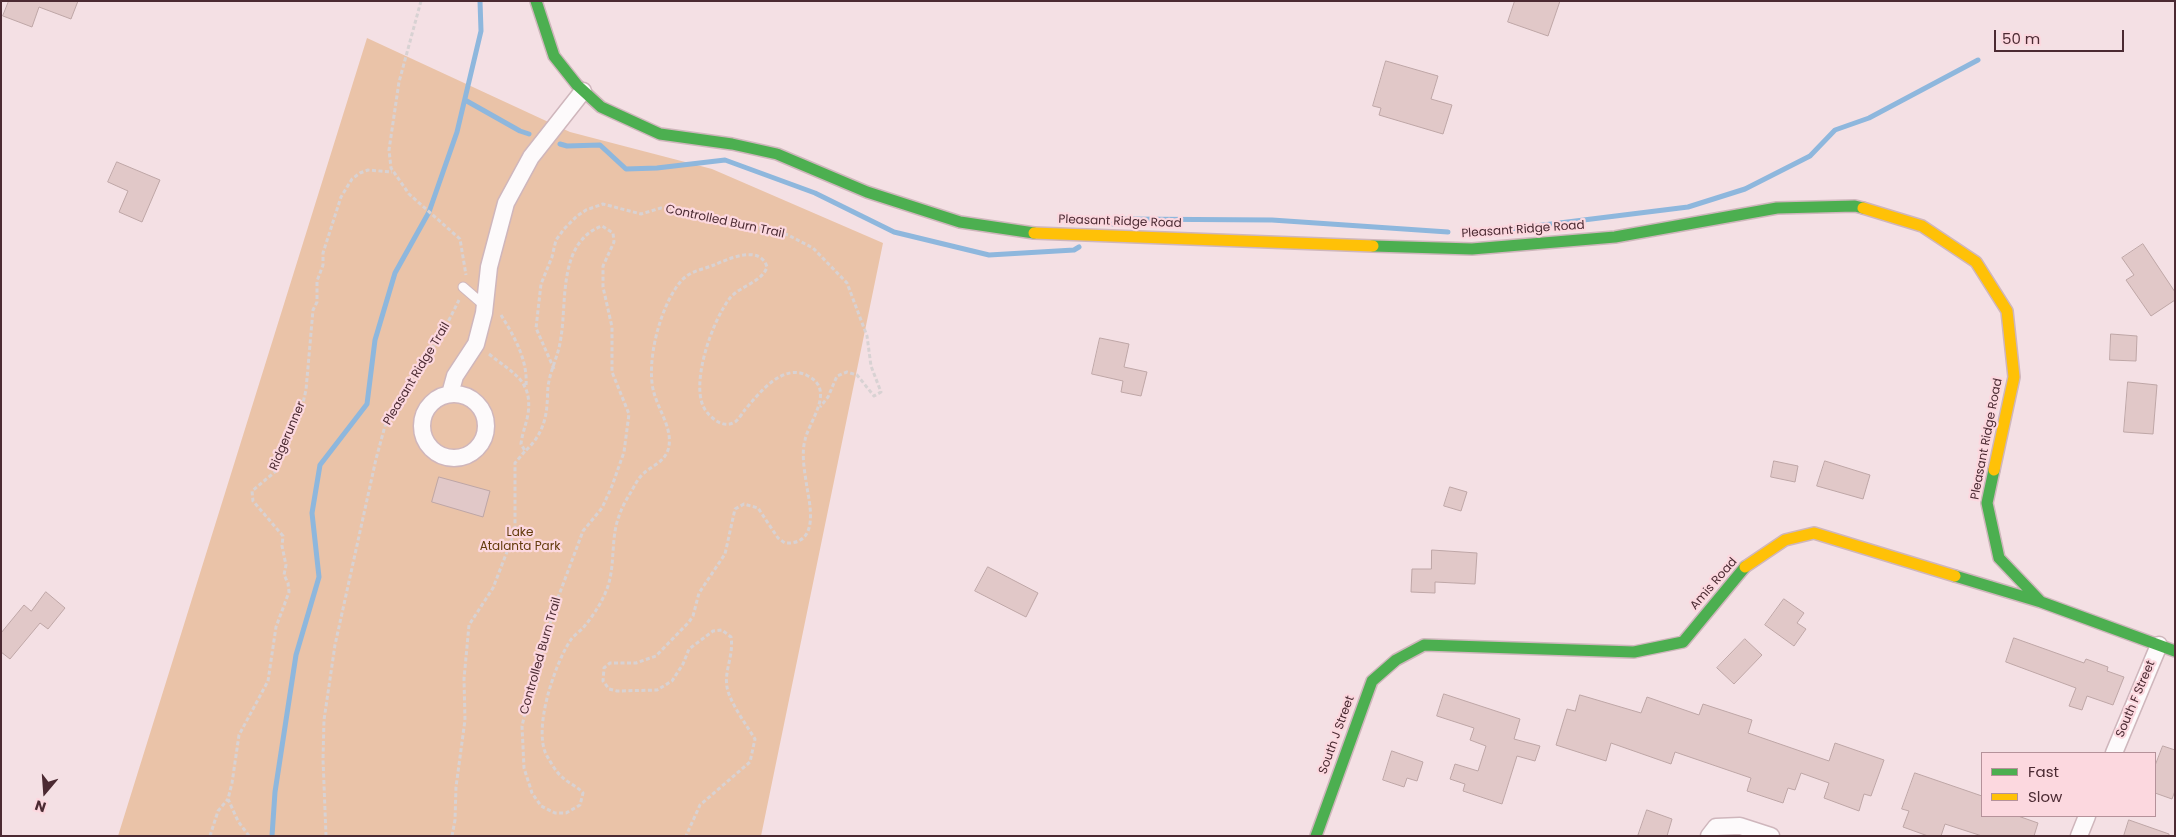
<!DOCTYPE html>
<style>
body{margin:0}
#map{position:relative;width:2176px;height:837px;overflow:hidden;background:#f4e0e4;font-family:Poppins,sans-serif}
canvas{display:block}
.frame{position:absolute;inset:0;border:2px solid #4b2a32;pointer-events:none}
.legend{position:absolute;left:1981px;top:752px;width:175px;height:65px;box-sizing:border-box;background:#fcd8df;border:1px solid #b5929a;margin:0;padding:6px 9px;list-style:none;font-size:15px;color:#4b2a32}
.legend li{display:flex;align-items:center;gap:10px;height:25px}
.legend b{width:25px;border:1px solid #b5929a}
.north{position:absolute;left:20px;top:767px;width:50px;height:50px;-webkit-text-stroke:4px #fcd8df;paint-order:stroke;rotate:198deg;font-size:14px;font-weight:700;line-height:20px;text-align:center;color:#4b2a32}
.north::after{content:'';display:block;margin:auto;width:18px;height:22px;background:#4b2a32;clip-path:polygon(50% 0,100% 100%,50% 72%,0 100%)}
.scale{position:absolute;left:1994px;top:30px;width:130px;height:22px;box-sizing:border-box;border:2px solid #4b2a32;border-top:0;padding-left:6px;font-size:15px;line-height:18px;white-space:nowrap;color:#4b2a32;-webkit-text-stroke:4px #fcd8df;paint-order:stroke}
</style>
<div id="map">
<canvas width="2176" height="837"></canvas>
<div class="frame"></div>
<ul class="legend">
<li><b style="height:6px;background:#4caf50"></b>Fast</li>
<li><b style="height:6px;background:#ffc107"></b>Slow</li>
</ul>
<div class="north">N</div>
<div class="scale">50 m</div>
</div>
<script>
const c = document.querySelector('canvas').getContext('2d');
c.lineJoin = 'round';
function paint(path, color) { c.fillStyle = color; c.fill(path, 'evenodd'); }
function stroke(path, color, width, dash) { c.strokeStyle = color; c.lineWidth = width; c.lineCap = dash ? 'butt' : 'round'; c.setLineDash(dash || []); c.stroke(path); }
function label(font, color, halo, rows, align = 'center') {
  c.font = font + ' Poppins,sans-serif'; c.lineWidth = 4.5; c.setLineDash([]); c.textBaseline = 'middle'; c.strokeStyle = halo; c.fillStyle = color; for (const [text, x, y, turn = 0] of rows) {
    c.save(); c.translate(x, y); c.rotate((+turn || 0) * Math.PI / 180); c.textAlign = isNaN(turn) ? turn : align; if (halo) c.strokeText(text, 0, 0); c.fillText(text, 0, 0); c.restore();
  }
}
paint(new Path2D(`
 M367,38L570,132L712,169L883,243L761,836H118Z`), '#eac3a8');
stroke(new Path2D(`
 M465,100L520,131L529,134
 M560,144L567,146L600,145L626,169L657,168L725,160L815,193L894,232L989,255L1074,250L1079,247
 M1113,224L1120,219L1272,220L1448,232
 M1479,233L1688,207L1745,189L1810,156L1835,130L1869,118L1978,60
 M272,836L275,792L296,655L319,577L312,513L320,465L367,404L375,340L395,273L429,212L457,132L481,31L480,1`), '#8eb7dd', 5);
const building = new Path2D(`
 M9,1H78L71,19L39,7L32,27L3,16Z
 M1515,1H1560L1548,36L1508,22Z
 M1386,61L1438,76L1431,99L1452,105L1443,134L1379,115L1381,108L1373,106Z
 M117,162L160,180L142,222L119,212L128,191L108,182Z
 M2143,244L2175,292V300L2151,316L2126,280L2134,275L2122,258Z
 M2111,334L2137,336L2136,361L2110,360Z
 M1100,338L1129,344L1124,367L1147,372L1141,396L1121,392L1123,381L1092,374Z
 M2128,382L2157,385L2153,434L2124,432Z
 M1774,461L1798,466L1795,482L1771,477Z
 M1825,461L1870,475L1863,499L1817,486Z
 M439,477L490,491L483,517L432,502Z
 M1450,487L1467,492L1461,511L1444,506Z
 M1432,550L1477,553L1475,584L1435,582V593L1411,592L1412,569H1431Z
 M988,567L1038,593L1026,617L975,591Z
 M46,592L65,608L48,629L40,623L10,659L1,652V633L24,605L31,611Z
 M1784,599L1804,613L1797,623L1806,629L1794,646L1765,625Z
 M2014,638L2084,663L2086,659L2108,667L2107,671L2124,677L2113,705L2087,696L2082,710L2069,706L2076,688L2006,662Z
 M1745,639L1762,655L1734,684L1717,668Z
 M1444,694L1520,719L1514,739L1540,746L1535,761L1517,756L1502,804L1463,791L1465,784L1450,779L1455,764L1478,771L1486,746L1470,740L1474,728L1437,716Z
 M1580,695L1641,713L1647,697L1699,715L1703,704L1752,720L1748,733L1829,761L1835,743L1884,760L1871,796L1864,794L1859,811L1824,798L1829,783L1801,773L1795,790L1788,788L1783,803L1747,791L1751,778L1675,752L1671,764L1611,743L1606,761L1556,745L1567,709L1575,711Z
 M2163,746L2175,750V791L2172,799L2155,793V766Z
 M1392,751L1423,762L1417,781L1407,778L1404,787L1383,780Z
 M1915,773L1982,796V816H2018L2038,823L2034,836H1982L1945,824L1941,836H1928L1903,827L1909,811L1902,809Z
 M1647,810L1672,819L1667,836H1638Z
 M2129,820L2169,834V836H2124Z`);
paint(building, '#e1c8c8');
stroke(building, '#bea6a6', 1);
const lane = new Path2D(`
 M463,287L485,306`);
const street = new Path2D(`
 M422 426a32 32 0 1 1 64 0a32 32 0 1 1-64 0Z
 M450,394L455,376L476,344L484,313L489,267L506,203L531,157L583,91
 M2114,753L2159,645
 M1709,836L1716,827L1740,826L1771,836
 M2079,836L2087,816`);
const fast = new Path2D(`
 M536,1L554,56L577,85L601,107L660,134L732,144L777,154L867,192L960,222L1034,233
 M1373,246L1472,249L1615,237L1777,208L1855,206L1863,208
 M1994,470L1987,503L1999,558L2041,602
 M1955,576L2041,602L2175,651
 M1316,836L1372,681L1396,660L1424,645L1634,652L1683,642L1745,567`);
const slow = new Path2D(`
 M1863,208L1922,226L1976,262L2007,311L2014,377L1994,470
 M1034,233L1373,246
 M1745,567L1785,540L1814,533L1955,576`);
stroke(lane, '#cfb6bc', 11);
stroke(street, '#cfb6bc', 19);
stroke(fast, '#cfb6bc', 14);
stroke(slow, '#cfb6bc', 14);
stroke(new Path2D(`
 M421,1L399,82L389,150L391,168L409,194L460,239L466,275
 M501,315C514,336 528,360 526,386
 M489,354C512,373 533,380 528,414C526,425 522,434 521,444L525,451C539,439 546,423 547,404C548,397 547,389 549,381C552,366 559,354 561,337C567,301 558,242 602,226L613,233L614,242L603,266V287L612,327V372L629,414L624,452L612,486L602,508L583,531L556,603L530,692L522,726L524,768L532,793L541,806L555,813H566L580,805L583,793C577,786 568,783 562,777C556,772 551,763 547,756C532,730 555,664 570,641C573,636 579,632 583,628C593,616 603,601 608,586C615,564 611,540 618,519C621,509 626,500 631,492C635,485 638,478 644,473C652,466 664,462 668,450C674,431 659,411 654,393C645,362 661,302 683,279C691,271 704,269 714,265C728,259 760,244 767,267C762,282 740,286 730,298C713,319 688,387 706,411C712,419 724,429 735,422C738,420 742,414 744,411C759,393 783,362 808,376C836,390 809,421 805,440C801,455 805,473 807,488C811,509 818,545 785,543L778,538L758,508L744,504L735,509L725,554L699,593L693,616L689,622L656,656L636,663H610L604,668L603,681L609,689L617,691L657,690L672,681L683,664L689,649L713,631L722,630L731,637C734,655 724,671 727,687C729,701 747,726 755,739L750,762L700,805L686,836
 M554,369L536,328L541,284L552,257L556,240L564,229L577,216L586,210L603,204L641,214L661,208L711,217L747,229L766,228L788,235L813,248L847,283L867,336L871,366L881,392L874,396L857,375L847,372L837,376L828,397L820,407
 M210,836L218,811L228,799
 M249,836L238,821L228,799L232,783L239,735L268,681L276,627L289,592L288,583L284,575L286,565L282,546L283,536L253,501L252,491L276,471L295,420L302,407L306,390L313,310L317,302V281L323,265V253L341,197L352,179L360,173L368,170L392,172
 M326,836L323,759L324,720L335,645L376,459L385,426L448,322L459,300
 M452,836L455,820L456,787L465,720L464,679L469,625L493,588L515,531V463L525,451`), '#d8d2d3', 3, [4, 2.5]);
stroke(lane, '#fdfafb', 9);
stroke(street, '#fdfafb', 16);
stroke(fast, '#4caf50', 11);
stroke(slow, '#ffc107', 11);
label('12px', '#4b2a32', '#fcd8df', [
 ["Controlled Burn Trail",725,222,12],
 ["Pleasant Ridge Road",1120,222,2],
 ["Pleasant Ridge Road",1523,230,-4],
 ["Pleasant Ridge Trail",417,374,-59],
 ["Ridgerunner",288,436,-67],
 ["Pleasant Ridge Road",1987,439,-79],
 ["Amis Road",1714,584,-49],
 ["Controlled Burn Trail",541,656,-74],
 ["South F Street",2136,699,-67],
 ["South J Street",1337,735,-70]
]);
label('12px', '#623a0b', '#fcd8df', [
 ["Lake",520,533],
 ["Atalanta Park",520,547]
]);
</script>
